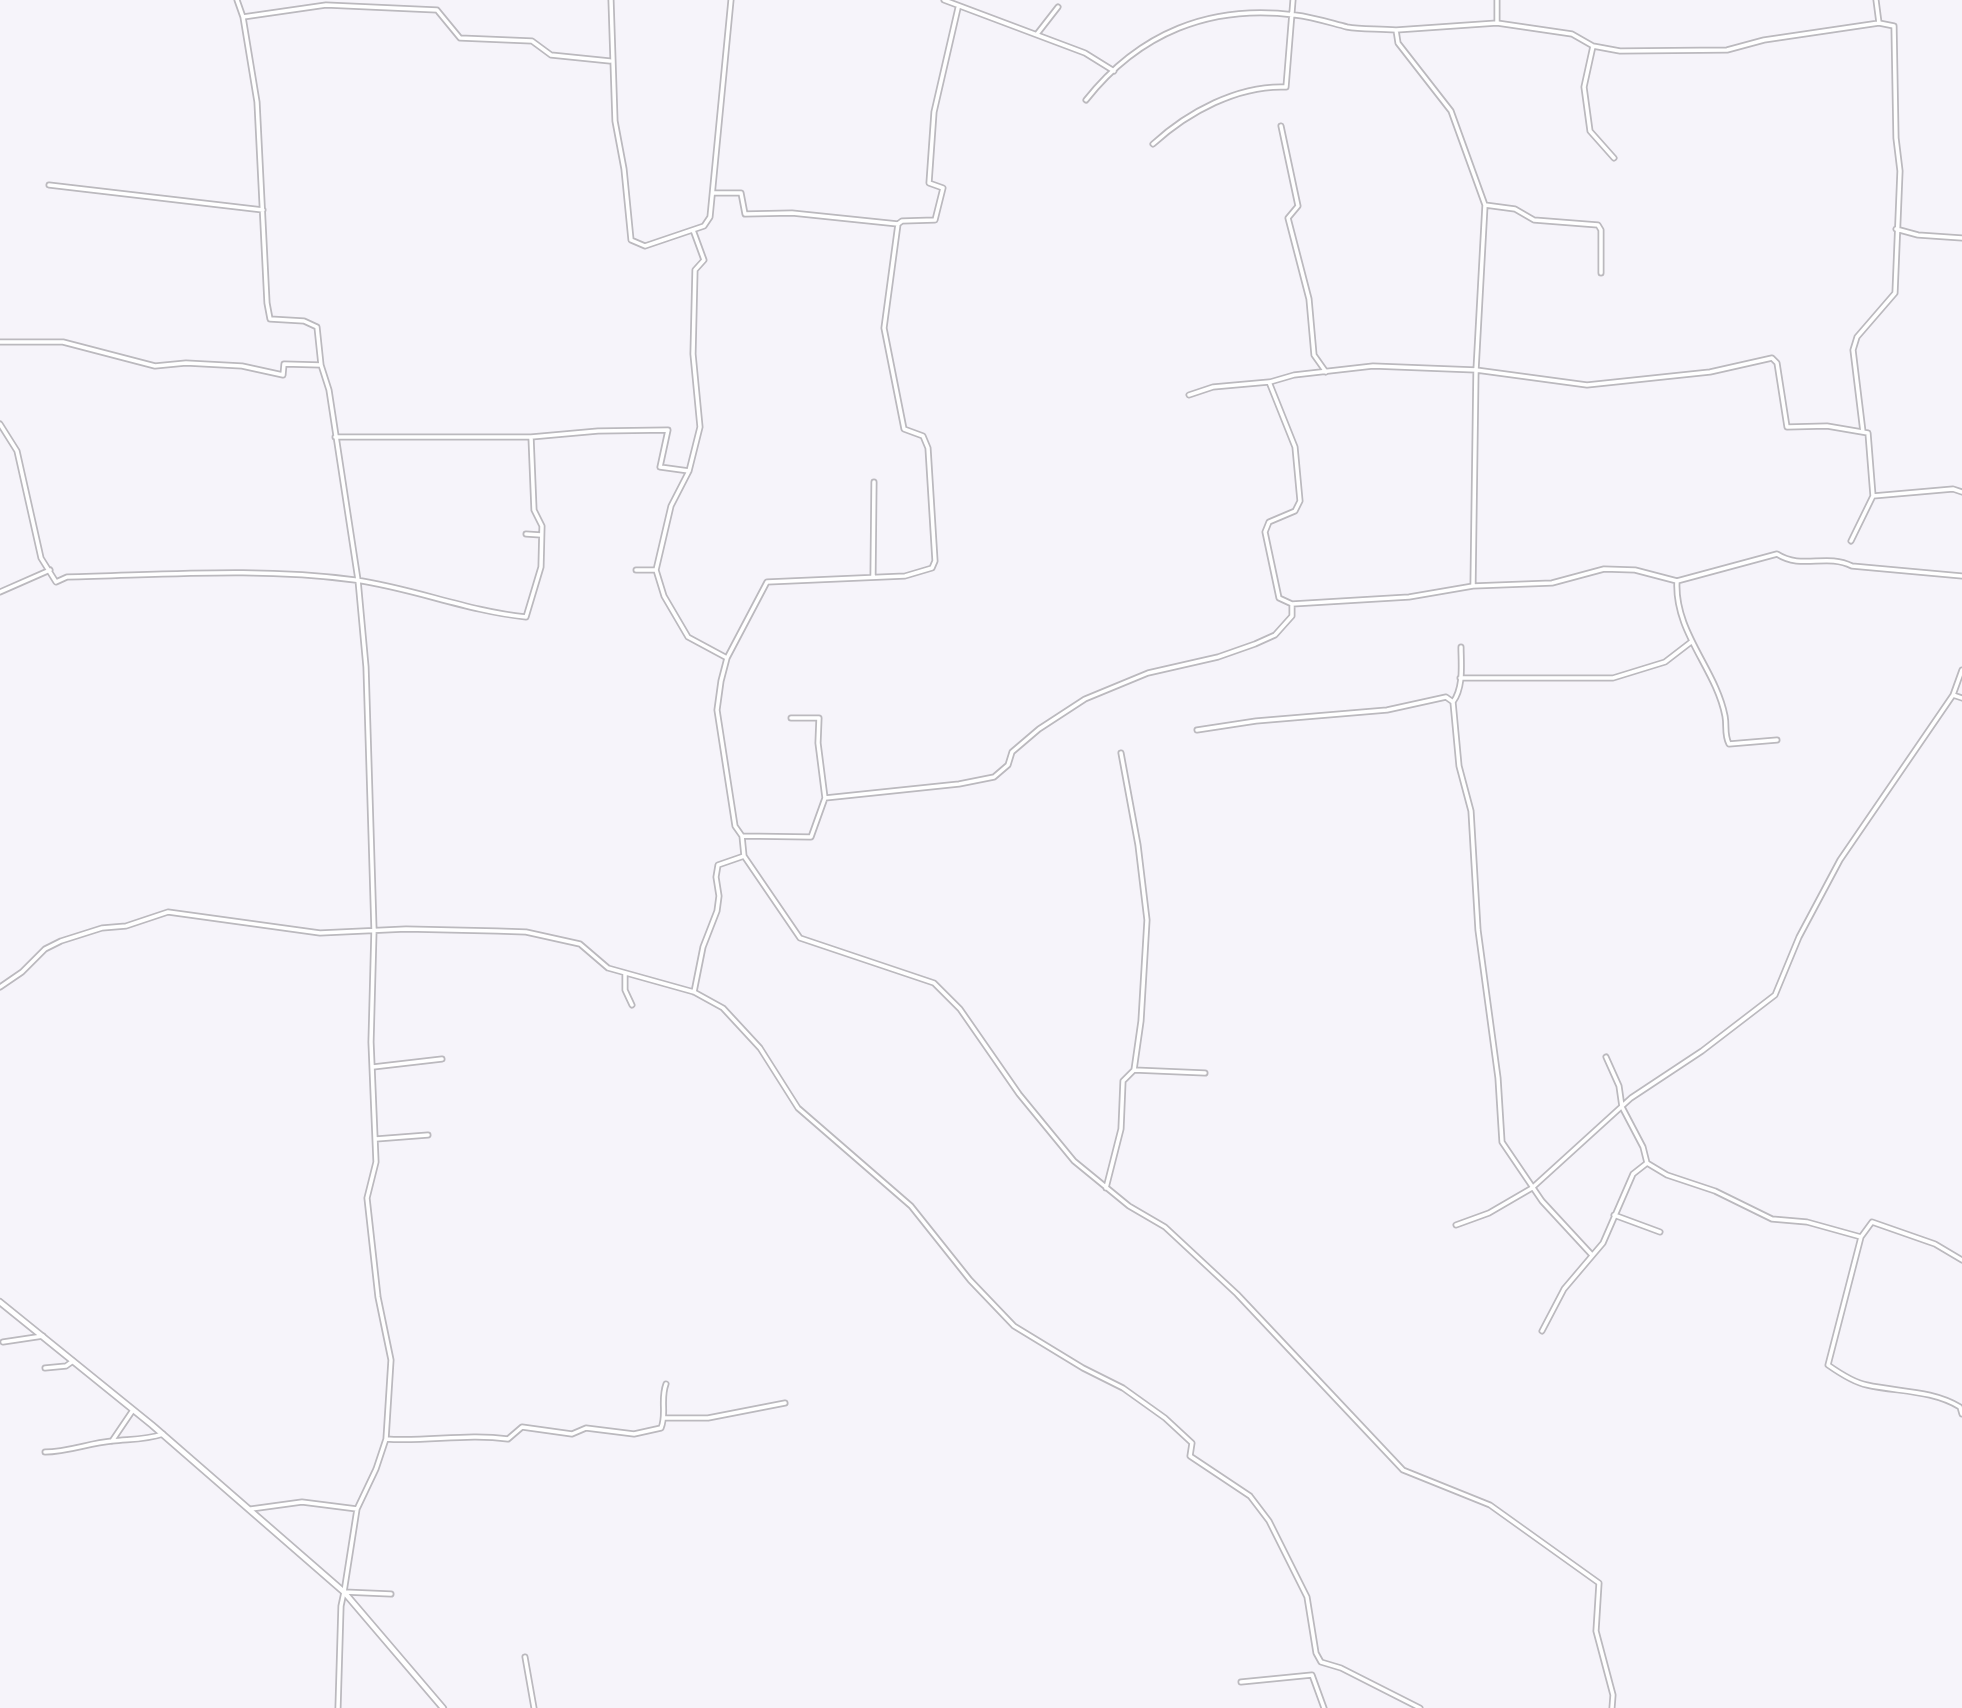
<!DOCTYPE html>
<style>
body{margin:0}
canvas{display:block;background:#f6f4fa}
</style>
<canvas width="1962" height="1708"></canvas>
<script>
const c = document.querySelector('canvas').getContext('2d');
c.lineJoin = 'round';
function stroke(path, color, width, dash) { c.strokeStyle = color; c.lineWidth = width; c.lineCap = dash ? 'butt' : 'round'; c.setLineDash(dash || []); c.stroke(path); }
const minor = new Path2D(`
 M237,0L243,17L257,102L267,303L270,319L304,321L317,327L321,365L329,390L358,580L366,667L374,930L371,1042L376,1162L367,1198L378,1297L391,1360L386,1439L376,1469L357,1509L344,1592
 M611,0L615,121L624,169L631,240L645,246L704,226L710,217L731,0
 M944,0L1085,53L1114,71
 M958,8L934,112L929,183L943,188L935,220L902,221L898,224L884,328L904,429L923,436L928,448L935,561L932,568L905,576L767,582L727,658L721,681L717,710L735,826L742,836L744,856L800,938L934,983L960,1009L1019,1094L1074,1161L1129,1206L1165,1227L1237,1294L1403,1470L1490,1505L1599,1583L1596,1631L1613,1695L1612,1708
 M243,17L326,5L437,10L460,38L532,41L551,55L610,61
 M1497,23L1572,34L1593,46L1620,51L1727,50L1764,40L1879,23L1876,0
 M1037,34L1058,7
 M1593,46L1584,87L1590,131L1614,158
 M1086,100C1139,33 1210,4 1295,15C1313,17 1331,23 1347,27C1362,30 1380,28 1396,30
 M1281,126L1298,206L1288,218L1309,299L1314,355L1326,372
 M1153,144C1188,112 1238,85 1286,87L1293,0
 M49,185L263,210
 M714,193H741L745,214L792,213L898,224
 M1485,205L1515,209L1534,220L1598,225L1601,230V273
 M1896,229L1918,235L1962,238
 M693,230L704,260L695,270L693,354L700,427L689,471L671,506L656,570L664,596L688,637L727,658
 M0,342H63L155,366L186,363L242,366L283,375L284,364L321,365
 M1270,382L1294,375L1373,366L1476,370L1587,385L1710,372L1772,358L1777,363L1787,427L1827,426L1868,433L1873,496L1953,489L1962,492
 M0,424L17,451L41,558L56,582L67,577C163,575 259,567 355,580C413,588 467,611 526,617L541,567L542,526L534,510L531,437H335
 M1863,432L1853,350L1857,337L1895,293L1900,171L1896,138L1894,26L1879,23
 M531,437L598,431L668,430L660,467L689,471
 M526,534L541,535
 M1851,541L1873,496
 M636,570H656
 M873,577L874,482
 M1677,581C1674,632 1716,669 1725,716C1727,726 1724,734 1729,744L1777,740
 M1473,586L1476,370L1485,205L1451,111L1398,43L1396,30L1497,23V0
 M0,592L50,570
 M1292,604L1409,597L1473,586L1552,583L1604,569L1635,570L1677,581L1777,554C1802,570 1826,553 1852,566L1962,576
 M1461,647C1461,664 1464,687 1453,702L1459,766L1471,811L1478,930L1498,1078L1502,1142L1542,1201L1591,1254
 M1460,678H1613L1665,662L1691,642
 M1953,695L1962,698
 M791,718H819L818,743L825,798
 M1197,730L1256,721L1387,710L1446,697L1453,702
 M742,836L811,837L825,798L959,784L994,777L1008,765L1012,752L1039,729L1085,699L1148,673L1218,657L1255,644L1275,635L1292,616V604L1279,598L1265,532L1269,522L1295,511L1300,501L1295,447L1269,382L1213,387L1189,395
 M625,974V990L632,1005
 M0,987L22,972L45,949L61,941L102,928L126,926L168,912L320,933L406,929L497,931L526,932L580,944L608,968L694,992L723,1008L760,1048L798,1108L911,1206L970,1280L1014,1326L1083,1368L1123,1388L1165,1418L1192,1443L1190,1456L1250,1496L1269,1521L1307,1597L1316,1653L1321,1662L1341,1668L1420,1708
 M694,992L703,947L717,911L719,896L716,877L718,865L744,856
 M1606,1057L1619,1086L1622,1107L1643,1147L1647,1163L1667,1175L1715,1191L1772,1219L1807,1222L1861,1237
 M373,1067L442,1059
 M1134,1070L1205,1073
 M376,1139L428,1135
 M1106,1188L1121,1129L1123,1081L1134,1070L1141,1021L1147,920L1138,845L1121,753
 M1614,1215L1660,1232
 M1456,1225L1489,1213L1532,1188L1631,1098L1702,1051L1775,995L1799,937L1840,860L1953,695L1962,670
 M1962,1260L1935,1244L1872,1222L1861,1237L1828,1365C1838,1372 1856,1383 1867,1385C1898,1392 1932,1390 1960,1407L1962,1414
 M1542,1331L1564,1289L1603,1243L1633,1174L1647,1163
 M3,1342L43,1336
 M45,1368L66,1366L73,1361
 M665,1418H708L785,1403
 M386,1439C427,1442 467,1433 508,1439L522,1427L572,1434L586,1428L634,1434L661,1428C667,1414 660,1400 666,1384
 M112,1441L133,1410
 M45,1452C68,1452 89,1443 112,1441C130,1439 145,1440 163,1434
 M251,1509L302,1502L357,1509
 M525,1657L534,1708
 M1241,1682L1312,1675L1324,1708
 M338,1708L341,1606L344,1592L391,1594`);
const tertiary = new Path2D(`
 M0,1302L152,1425L344,1592L443,1708`);
stroke(minor, '#bbb9be', 7);
stroke(tertiary, '#bbb9be', 8);
stroke(minor, '#fff', 3.5);
stroke(tertiary, '#fff', 4.5);
</script>
